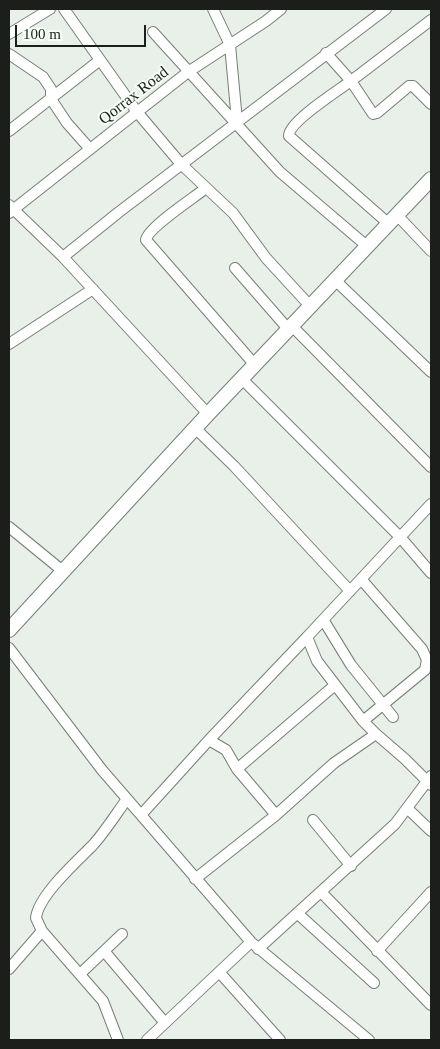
<!DOCTYPE html>
<style>
body{margin:0}
#map{position:relative;width:440px;height:1049px;overflow:hidden;background:#e8f0e9;font-family:Georgia,serif}
canvas{display:block}
.frame{position:absolute;inset:0;border:10px solid #1b1e1b;pointer-events:none}
.scale{position:absolute;left:15px;top:25px;width:131px;height:22px;box-sizing:border-box;border:2px solid #1b1e1b;border-top:0;padding-left:6px;font-size:15px;line-height:18px;white-space:nowrap;color:#1b1e1b;-webkit-text-stroke:4px #f5fdf6;paint-order:stroke}
</style>
<div id="map">
<canvas width="440" height="1049"></canvas>
<div class="frame"></div>
<div class="scale">100 m</div>
</div>
<script>
const c = document.querySelector('canvas').getContext('2d');
c.lineJoin = 'round';
function stroke(path, color, width, dash) { c.strokeStyle = color; c.lineWidth = width; c.lineCap = dash ? 'butt' : 'round'; c.setLineDash(dash || []); c.stroke(path); }
function label(font, color, halo, rows, align = 'center') {
  c.font = font + ' Georgia,serif'; c.lineWidth = 4; c.setLineDash([]); c.textBaseline = 'middle'; c.strokeStyle = halo; c.fillStyle = color; for (const [text, x, y, turn = 0] of rows) {
    c.save(); c.translate(x, y); c.rotate((+turn || 0) * Math.PI / 180); c.textAlign = isNaN(turn) ? turn : align; if (halo) c.strokeText(text, 0, 0); c.fillText(text, 0, 0); c.restore();
  }
}
const minor = new Path2D(`
 M64,9L137,112L181,164L233,213L266,258L311,307
 M213,9L230,45L237,121
 M431,20L351,81L373,114L377,113L409,86H413L431,104
 M153,32L280,172L368,247
 M9,34L50,9
 M326,53L351,81C339,90 288,122 289,136L389,224
 M9,54L43,77L51,89V99L67,123L90,149
 M9,131L100,60
 M206,188C195,197 147,228 146,240L255,365
 M9,205L63,257L208,414
 M9,213L188,72L266,21L281,9
 M397,215L431,251
 M63,257L119,212L386,9
 M235,268L289,330
 M336,281L431,372
 M292,326L431,467
 M9,344L93,289
 M242,379L401,538L431,573
 M196,429L234,466L350,591
 M9,527L64,572
 M361,579L422,649L427,660L425,670L363,721
 M324,621L351,665L393,717
 M9,648L102,770L251,942L369,1040
 M376,734L363,721L317,661L307,637L431,504
 M209,740L307,637
 M237,769L335,685
 M407,808L431,831
 M141,815L209,740L226,750L237,769L276,815
 M313,820L351,866
 M195,879L276,815L334,763L376,734L405,759L431,785
 M321,892L431,1005
 M297,913L374,983
 M258,949L395,824L431,776
 M104,951L165,1023
 M377,951L431,892
 M9,969L42,931
 M220,973L280,1040
 M80,974L122,934
 M118,1040L103,1001L42,931L36,918C38,896 77,861 92,846C105,832 116,814 127,799
 M147,1040L251,942`);
const major = new Path2D(`
 M9,630L208,414L431,179`);
stroke(minor, '#767e77', 12);
stroke(major, '#767e77', 16);
stroke(minor, '#fff', 10);
stroke(major, '#fff', 14);
label('16px', '#1b1e1b', '#f5fdf6', [
 ["Qorrax Road",134,96,-38]
]);
</script>
